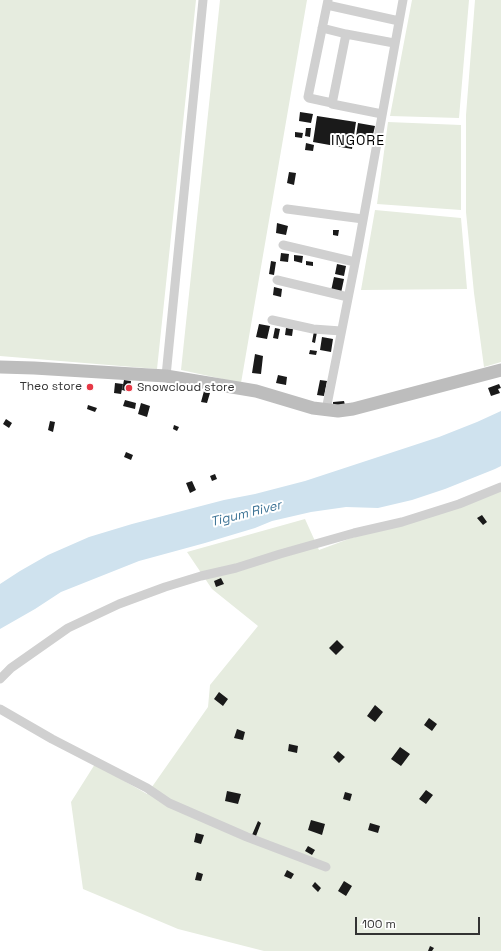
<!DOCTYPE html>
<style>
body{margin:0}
#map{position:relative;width:501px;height:951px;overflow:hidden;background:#fff;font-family:"Space Grotesk",sans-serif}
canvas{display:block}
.scale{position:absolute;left:355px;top:917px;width:125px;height:18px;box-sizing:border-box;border:2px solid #333;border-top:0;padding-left:5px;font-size:12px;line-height:14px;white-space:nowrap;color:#333;-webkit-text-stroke:3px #fff;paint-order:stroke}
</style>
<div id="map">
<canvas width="501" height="951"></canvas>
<div class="scale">100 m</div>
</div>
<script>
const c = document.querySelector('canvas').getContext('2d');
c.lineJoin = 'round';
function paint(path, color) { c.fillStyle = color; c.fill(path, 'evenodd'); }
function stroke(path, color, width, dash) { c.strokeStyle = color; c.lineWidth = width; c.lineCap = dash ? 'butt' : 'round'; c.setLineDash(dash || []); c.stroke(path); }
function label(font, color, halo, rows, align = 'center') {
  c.font = font + ' "Space Grotesk",sans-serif'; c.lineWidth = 4; c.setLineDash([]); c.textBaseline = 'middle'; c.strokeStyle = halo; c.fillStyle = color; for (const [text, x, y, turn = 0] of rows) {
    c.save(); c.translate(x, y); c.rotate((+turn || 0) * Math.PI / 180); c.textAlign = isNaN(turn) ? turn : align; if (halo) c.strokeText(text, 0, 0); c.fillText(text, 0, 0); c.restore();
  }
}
paint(new Path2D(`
 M0,0H196L157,369L0,356Z
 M220,0H307L241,383L181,370Z
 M412,0H469L459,118L390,116Z
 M475,0H501V362L484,367L474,293L466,212V115Z
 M388,122L461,125V210L377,204Z
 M375,210L461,218L467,289L361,290Z
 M501,490V951H264L178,929L83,889L71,802L95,764L147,794L208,707L210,685L258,626L212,589L187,552L305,519L319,550L354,537Z`), '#e6ecdf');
paint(new Path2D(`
 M501,411V466L495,469L445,489L412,500L378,508L346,507L311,512L272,521L255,528L205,543L139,561L61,592L35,609L0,629V584L20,571L48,555L89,537L132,524L224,500L255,494L305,481L439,437L477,422Z`), '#cfe2ee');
paint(new Path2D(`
 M300,112L313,114L311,123L299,121Z
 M317,116L356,122L352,149L313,142Z
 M358,123L375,126L372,139L356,136Z
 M306,128H311L310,137L305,136Z
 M295,132L303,133L302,138L295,137Z
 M306,143L314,145L313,151L305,150Z
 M289,172L296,173L294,185L287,183Z
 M277,223L288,226L286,235L276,233Z
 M333,230H339L338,236L333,235Z
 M281,253L289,254L288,262L280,261Z
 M294,255L303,256L302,263L294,261Z
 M271,261L276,262L274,275L269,274Z
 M306,261L313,262V266L306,265Z
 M337,264L346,266L344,276L335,274Z
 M334,277L344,279L341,293L331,291Z
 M274,287L282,289L281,297L273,295Z
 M259,324L270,326L267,339L256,337Z
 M275,328L280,329L278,339L273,338Z
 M286,328L293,329L292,336L285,335Z
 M314,331L317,332L315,343L312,342Z
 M322,337L333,339L331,352L320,350Z
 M310,350L317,351L316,355L309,354Z
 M255,354L263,356L261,374L252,373Z
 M278,375L287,377L286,385L276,383Z
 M124,380L131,381L130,392L122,390Z
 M320,380L327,381L324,396L317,395Z
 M115,383L123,384L121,394L114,393Z
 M499,384L501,388L498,389L500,393L491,396L488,388Z
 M204,391L210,393L207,403L201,402Z
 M125,400L136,403L135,409L123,406Z
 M344,401L345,405L333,406V402Z
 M141,403L150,406L147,417L138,414Z
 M88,405L97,408L95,412L87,409Z
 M6,419L12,423L9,428L3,424Z
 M50,421L55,422L53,432L48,430Z
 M174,425L179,427L177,431L173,429Z
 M126,452L133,455L131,460L124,457Z
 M215,474L217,479L212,481L210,476Z
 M192,481L196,490L190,493L186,483Z
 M482,515L487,522L483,525L477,518Z
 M221,578L224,584L216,587L214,581Z
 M337,640L344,647L336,655L329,648Z
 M219,692L228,699L223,706L214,699Z
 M375,705L383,712L375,722L367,716Z
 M429,718L437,724L432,731L424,725Z
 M237,729L245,732L243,740L234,738Z
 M289,744L298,746L297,753L288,751Z
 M400,747L410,754L401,766L391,759Z
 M338,751L345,757L339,763L333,757Z
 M426,790L433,795L426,804L419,799Z
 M227,791L241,794L238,804L225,801Z
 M345,792L352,794L350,801L343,799Z
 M311,820L325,824L322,835L308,830Z
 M258,821L261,823L256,836L252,835Z
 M370,823L380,826L378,833L368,830Z
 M196,833L204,835L201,844L194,842Z
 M308,846L315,850L312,855L305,851Z
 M287,870L294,874L291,879L284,876Z
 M197,872L203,874L201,881L195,880Z
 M344,881L352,886L346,896L338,891Z
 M315,882L321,888L318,892L312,886Z
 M430,946L434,948L432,951H428Z`), '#1a1a1a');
stroke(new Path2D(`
 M328,0L308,97L309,98L332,103
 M327,5L399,21
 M322,28L346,34L332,104L382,114
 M346,34L394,43
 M287,209L363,219
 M283,245L355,262
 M277,280L348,297
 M272,320L313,329L341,331
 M166,376L203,0
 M326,410L358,248L403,0
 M0,679L11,668L68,628L119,604L165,587L201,576L236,568L280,554L354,533L402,522L459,504L501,487
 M0,709L52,739L147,788L169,803L247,837L326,867`), '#d0d0d0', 9);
stroke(new Path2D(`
 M0,367L34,368L166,376L256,391L313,408L338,411L353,409L501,370`), '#bdbdbd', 13);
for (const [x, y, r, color] of [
 [90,387,4,"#e63946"],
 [129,388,4,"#e63946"]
]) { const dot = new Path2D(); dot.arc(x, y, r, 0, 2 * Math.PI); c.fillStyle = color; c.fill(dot); stroke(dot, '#fff', 1.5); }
label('12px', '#333', '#fff', [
 ["Theo store",82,387],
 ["Snowcloud store",137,388,"left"]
], 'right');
label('italic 13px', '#3f7597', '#fff', [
 ["Tigum River",246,514,-14]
]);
c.letterSpacing = '1px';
label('14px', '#000', '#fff', [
 ["INGORE",358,141]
]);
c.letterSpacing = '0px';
</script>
